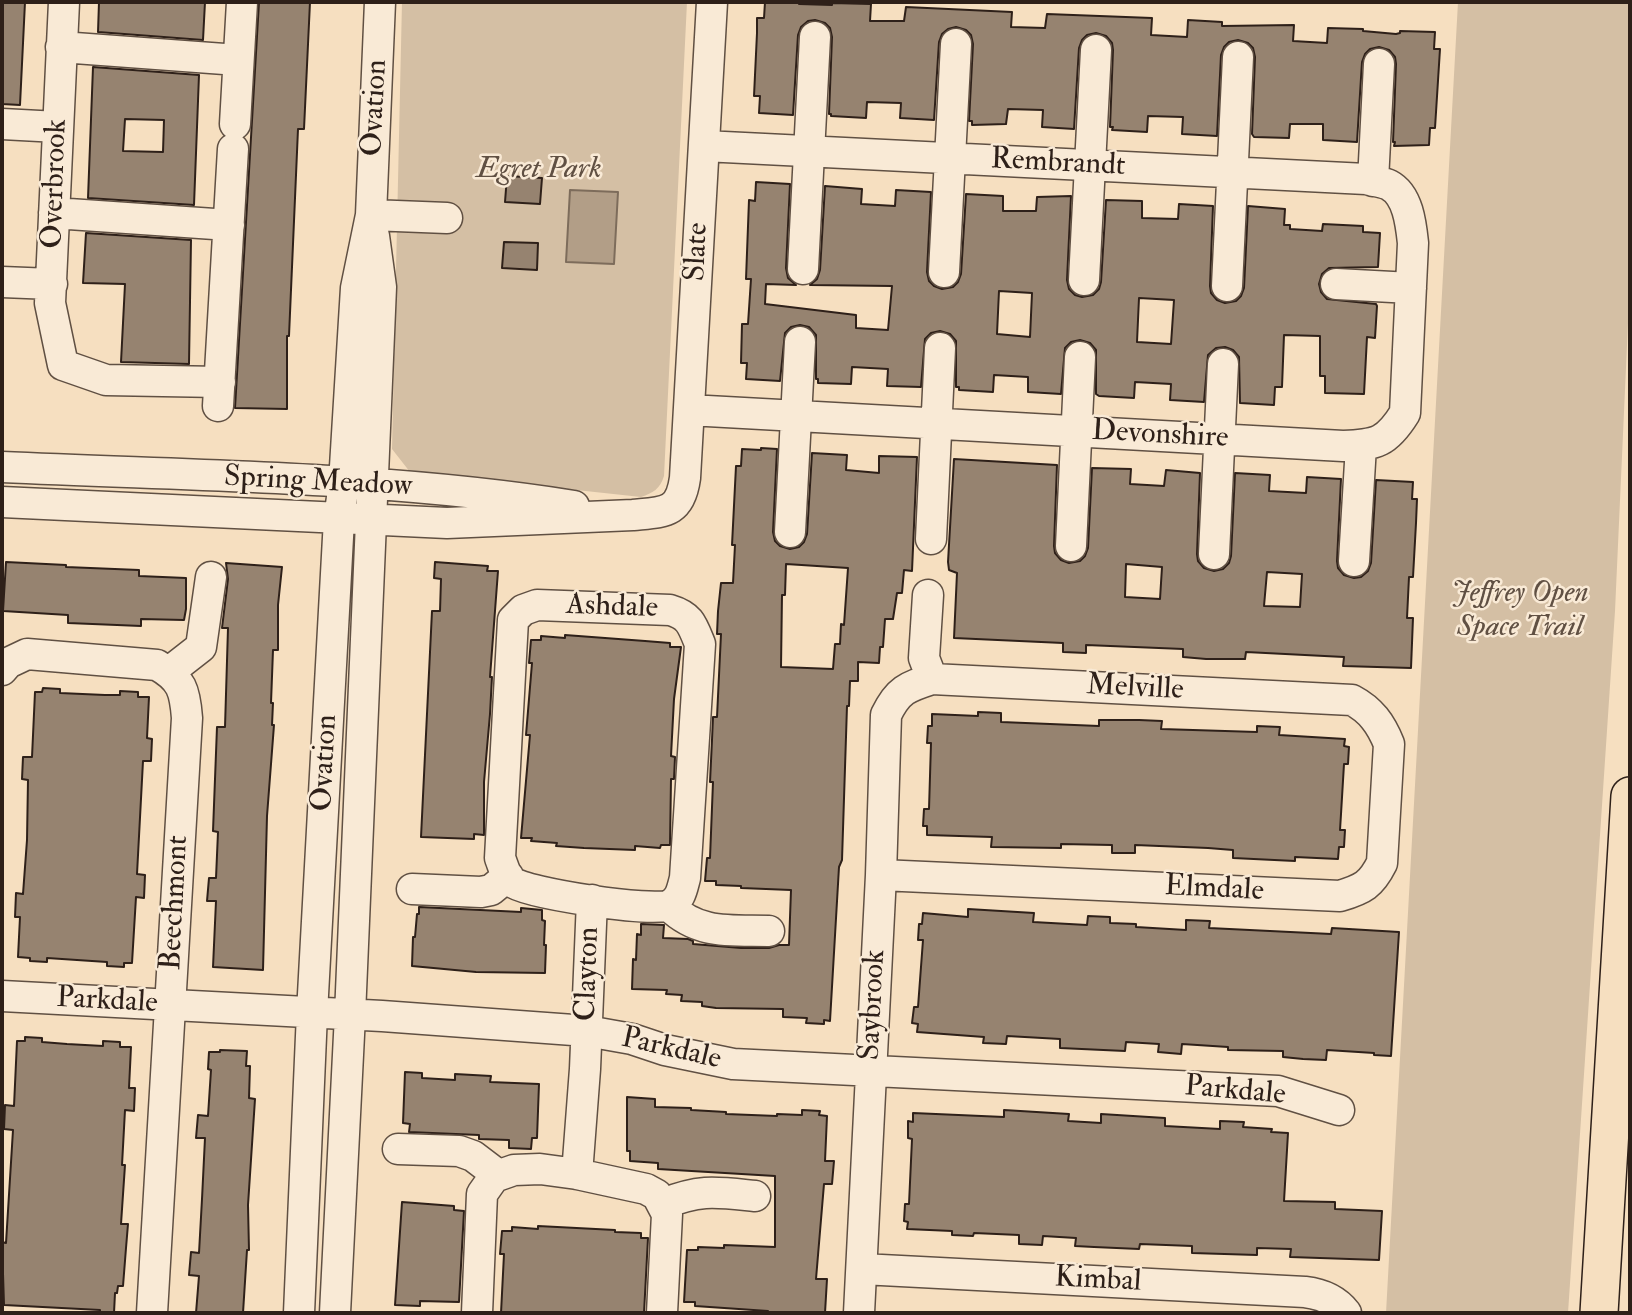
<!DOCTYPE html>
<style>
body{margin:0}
#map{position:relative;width:1632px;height:1315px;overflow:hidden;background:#f6dfc0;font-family:"IM FELL Double Pica",serif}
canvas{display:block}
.frame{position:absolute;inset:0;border:4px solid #2e2019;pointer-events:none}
</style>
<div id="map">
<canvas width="1632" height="1315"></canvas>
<div class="frame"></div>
</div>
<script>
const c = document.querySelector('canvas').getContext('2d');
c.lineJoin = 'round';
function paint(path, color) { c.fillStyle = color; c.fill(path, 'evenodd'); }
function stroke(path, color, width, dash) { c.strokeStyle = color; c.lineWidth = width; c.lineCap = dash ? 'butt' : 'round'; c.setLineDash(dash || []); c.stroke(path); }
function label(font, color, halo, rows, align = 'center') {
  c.font = font + ' "IM FELL Double Pica",serif'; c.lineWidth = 5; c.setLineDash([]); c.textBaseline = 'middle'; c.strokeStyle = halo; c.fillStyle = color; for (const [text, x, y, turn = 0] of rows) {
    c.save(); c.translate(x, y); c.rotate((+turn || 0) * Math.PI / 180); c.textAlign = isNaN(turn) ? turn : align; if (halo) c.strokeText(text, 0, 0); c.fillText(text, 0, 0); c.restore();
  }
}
paint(new Path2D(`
 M402,2H687L664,476C660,489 653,493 641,497L410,472L392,449Z
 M1458,2H1630V279L1615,611L1568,1313H1386Z`), '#d4bfa4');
const water = new Path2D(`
 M570,190L618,192L614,264L566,262Z`);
paint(water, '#b29e87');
stroke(water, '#7d6c5b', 2);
const building = new Path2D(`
 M2,2H25L20,105L2,104Z
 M99,2H205L203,40L98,32Z
 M259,2H310L304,129H298L289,336H287V409L235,408Z
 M765,2H799V4L832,5V3L871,4L870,21H904L906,7L1012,12L1011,27L1045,28L1047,14L1152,18L1151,35L1187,37L1188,20L1222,22V26L1294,25L1293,41L1327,43L1328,28L1363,29V31L1396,34L1400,33V31L1435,32L1434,49H1440L1435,128H1430L1429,145L1394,146L1395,142H1393L1396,64L1395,57L1389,50L1379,47L1370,49L1365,54L1362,62L1357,142L1323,140V124H1290L1289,138L1254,137L1252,134L1255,57L1253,48L1248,43L1238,40L1229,42L1224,47L1221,55L1217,136L1182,134L1183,117L1148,116L1147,132L1112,130L1113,127H1110L1113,50L1112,43L1106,36L1096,33L1087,35L1082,40L1079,48L1074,129L1042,127L1043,110L1008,109L1006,124L972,125V121H969L973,44L971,35L966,30L956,27L948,29L942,34L939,42L934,120L900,118L901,103L867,102L866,118L831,116V114H829L832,37L830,28L825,23L815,20L808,21L801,27L798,35L793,115L759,113L760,96H754L757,33V18H764Z
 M93,67L199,75L194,205L88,198ZM125,119L164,120L163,152L123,151Z
 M507,176L542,178L540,204L505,202Z
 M756,182L790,184L786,268L788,278L796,285L766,284L765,304L856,315V328L888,330L892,286L810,285L817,279L820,270L825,186L862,189L861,204L895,206L896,190L931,192L927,272L929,281L934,286L942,289L953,287L958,282L961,274L966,194L1003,196V211H1036L1037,197L1071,196L1067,280L1069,289L1075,295L1082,297L1093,295L1099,289L1101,282L1106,200L1142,201V218L1178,219L1179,204L1213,206L1210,286L1211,293L1217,300L1225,303L1236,301L1241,296L1244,288L1248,206L1285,209L1284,225H1290V229L1322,231L1323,224L1363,226V232L1380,233L1378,267L1329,268L1322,274L1319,284L1321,292L1327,299L1376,304L1377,306L1375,338L1367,337L1364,394L1325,393V376H1320V336L1284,335L1282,387H1275L1274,405L1240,403L1239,357L1233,350L1225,347L1216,348L1208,355L1204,402L1170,400L1171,384L1135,382L1134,398L1099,396L1096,394V350L1090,343L1080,340L1071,342L1065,348L1061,394L1028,392V377L994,375L993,392L959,390V387H956V341L950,334L940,331L931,333L925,339L921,387L887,386L888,369L852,367L851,384L818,383V379H816V335L809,327L800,325L791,327L785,333L780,381L746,379L747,363H741L742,324H748L751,279H746L749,200L755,201ZM999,291L1032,293L1030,337L997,334ZM1139,298L1174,300L1171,344L1137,342Z
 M86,233L191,240L189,364L121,362L125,284L83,283Z
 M504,242L538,243L537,270L502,268Z
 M761,448L777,449L773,532L775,541L780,546L790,549L799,547L804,542L807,534L812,453L847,455L846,470L879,473V456L917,457L912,571L904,570L902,593H897L893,619H885L883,647H880L879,663L858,662V681H850L849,706H847L842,860L839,867L830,1021L824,1020V1024L806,1023L807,1018L783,1017V1009L716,1008L702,1006V1002L681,1001L682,995L666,994L667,990L632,989L633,959L636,960L637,934L641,935V924L664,925L663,938L688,939L693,941V944L741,948H769L779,945H789L791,890L741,888V886L716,885V881H705L707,858H710L713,782H710L712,740L713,717H717L721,634H717L718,611L721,583H733L735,545H732L736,466H741L742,449L761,450ZM786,564L848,568L844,625L841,624L840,644H835L833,669L781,667L782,595H785Z
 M954,459L1057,465L1054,546L1055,553L1061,560L1069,563L1080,561L1085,556L1088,548L1092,468L1131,469L1130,484L1164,486L1166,470L1200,473L1197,554L1198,561L1204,568L1214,571L1223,569L1229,563L1231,556L1235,473L1270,475L1269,491L1306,493L1307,477L1341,479L1337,561L1338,568L1344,575L1354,578L1361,577L1368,571L1371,563L1376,480L1413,482L1412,499H1417L1416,523L1413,577H1409L1407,618H1413L1411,668L1343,666L1344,657L1246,652L1245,659H1206L1183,657V649L1086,645V653L1063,652V643L954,638L957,573L949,570L948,562ZM1126,564L1162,567L1160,599L1125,597ZM1267,572L1302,574L1300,607L1264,606Z
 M6,562L66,565V567L139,570V576L186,578V609L184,620L141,619V626L117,625L68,623V615L3,611Z
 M435,562L488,566L487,571H498L490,677H492L490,714L484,782V835L474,834V839L421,837L432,611H440L441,579L434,578Z
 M226,563L282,567L278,605V650H273L271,703H273L272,725H274L267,816L263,970L213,967L216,901H207L209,878H216L218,832L213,831L217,727H225L228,628H222L228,579Z
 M565,635L645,641L670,643V647H681L674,699L671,756L675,757L674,779H671L670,845H661L660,848L635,846V850L584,848L556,846L557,843L531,841L532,838H521L530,735H526L532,663H529L531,640H541V636L565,638Z
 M43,688L60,689V693L105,695H120V691L138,692V697H149L147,738L152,739L151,761H143L137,874L145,875L144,898L136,897L132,963H124V967L107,966V962L47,958V962L30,961V958L18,957L20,917H15L16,893L23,894L27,840L28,780L22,779L23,757H32L35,692H42Z
 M978,712L1001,713V722L1099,726V720H1139L1162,721L1161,729L1257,732V726L1280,727L1279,735L1345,739L1344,746L1349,747L1348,764H1344L1341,814L1340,830H1345L1344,847H1339L1338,859L1295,857V861L1233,858V850L1208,848L1135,845V853H1112V845L1061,844V848L991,847L992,837L927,835V826H923L924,809H929L931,743H927L928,726H932V714L978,716Z
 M419,907L521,912V908L542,910V920L545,921L544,945H546L545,973L476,972L412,966L413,937H415L417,914H419Z
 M968,909L1034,913L1033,922L1087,925L1088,916L1110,917V923L1136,924V927L1186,930V920L1210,921L1209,928L1331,934L1332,928L1399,932L1391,1056L1374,1055V1053L1327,1050L1326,1060L1303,1059L1283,1057V1051L1228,1050V1047L1182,1044L1181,1054L1158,1052L1159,1044L1126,1042L1125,1051L1060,1048V1039L1007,1036L1006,1044L983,1043L984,1037L917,1032L918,1024L912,1023L914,1007H918L923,940H918L919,924H922L923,913L968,917Z
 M25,1037L42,1038V1042L67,1044L103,1046V1041L120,1042V1047H131L129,1088H135L134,1111L125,1110L122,1165H125L121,1224H128L126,1248L123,1286H118L117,1293H115L114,1313H100V1310L4,1305L2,1242L6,1243L13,1130L4,1129L5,1105L14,1106L17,1041H25Z
 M220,1050L247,1051L246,1066H250L249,1098L255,1099L248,1205L249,1250H247L243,1313H196L199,1276L189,1275L191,1252L199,1253L202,1199L205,1138H196L198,1115L208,1116L211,1070L208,1069L209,1052H220Z
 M405,1072L422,1073V1078L455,1080V1074L491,1076L490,1082L539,1084L537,1138H532L531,1149L509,1148V1140L479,1139V1135L409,1132L410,1124L403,1123Z
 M627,1097L655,1099V1107L691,1108V1110L726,1112V1114L777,1116V1114L802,1115V1110L820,1111L819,1115L827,1116L825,1161H834L832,1184H824L816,1279H827L825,1313H768V1311L695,1306V1302H684L687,1250H698V1247L724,1248V1245L775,1247V1176L658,1169V1163L630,1161V1151H627Z
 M1004,1110L1069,1114L1068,1121L1101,1123V1114L1165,1118V1126L1220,1129V1121L1244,1122L1243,1127L1272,1129L1271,1132L1288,1133L1284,1201L1335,1202V1209L1382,1211L1379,1260L1290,1257L1291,1249L1257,1248V1255L1192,1253V1246L1140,1244L1139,1249L1094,1247L1075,1246L1076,1238L1043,1236L1042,1245L1019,1244V1235L974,1233L973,1236L952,1235V1231L907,1229L908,1222L904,1221L905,1204H909L912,1139L908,1138V1121L913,1122V1113L1004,1117Z
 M402,1202L454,1206V1210L464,1211L459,1302L420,1301V1306L395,1305Z
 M538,1226L615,1230V1232L641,1233V1238H648L644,1313H501L504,1254H500L502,1231H512V1227L538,1229Z`);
paint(building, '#968370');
stroke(building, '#2e2019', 2);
const minor = new Path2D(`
 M64,2L50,303L63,365L106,380L220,382
 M61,47L238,60
 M2,124L58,127
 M235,124L242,2
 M1373,181L1379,64
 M54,213L229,225
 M371,215L447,218
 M803,269L815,37
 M944,272L956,44
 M1084,280L1096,50
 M2,282L52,284
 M1336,284L1411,288
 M1227,286L1238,57
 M218,406L233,149
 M689,410L1343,446C1377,445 1387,442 1405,413L1413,243C1411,224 1408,195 1389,185C1383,182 1373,181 1366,179L704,146
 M2,467C192,476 385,476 574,506
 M2,502L447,523L633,515C664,512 680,514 685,478L712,2
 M790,532L800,342
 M931,539L940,348
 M1071,546L1080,357
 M1214,554L1223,364
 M1354,561L1361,446
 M928,595L924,658L932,679
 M537,605L670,610C690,616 692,624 700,644L685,878C682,889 681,899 670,905C655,913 525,893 512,882C505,876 503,865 500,858L513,620L523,610Z
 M2,670L8,663L27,654L157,665C182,679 185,691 187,718L152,1313
 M169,672L201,647L211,577
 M412,889L481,892L491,890L508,876
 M669,906C699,935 730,930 769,931
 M2,996L382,1016L587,1031L632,1039L665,1050L733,1064L1278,1091L1339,1110
 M398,1149L459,1151L473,1156L498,1175
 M577,1174L585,1069L592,900
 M663,1204C701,1189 715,1192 755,1196
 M862,1269L1305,1292C1322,1294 1336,1300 1346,1313
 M299,1313L312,1013L339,519L344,483L356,288L371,215L380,2
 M335,1313L350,1015L381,287L374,236
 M477,1313L482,1194L494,1177L514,1170L540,1169L577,1174L646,1189L657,1195L667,1214L662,1313
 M859,1313L881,875L886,715C898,690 907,687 932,679L1352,700C1371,710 1381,724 1389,744L1382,863C1371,885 1363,889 1340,896L881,875`);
const major = new Path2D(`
 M1599,1313L1630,796`);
stroke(minor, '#605043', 33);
stroke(major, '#2e2019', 40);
stroke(minor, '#f9ead6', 30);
stroke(major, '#f6dfc0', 37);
label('30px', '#2e2019', '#f9ead6', [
 ["Ovation",376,108,-87],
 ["Rembrandt",1058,164,3],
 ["Overbrook",56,184,-88],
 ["Slate",698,252,-87],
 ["Devonshire",1160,436,3],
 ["Spring Meadow",318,483,3],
 ["Ashdale",612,608,2],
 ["Melville",1135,689,3],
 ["Ovation",326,763,-87],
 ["Elmdale",1214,890,3],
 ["Beechmont",176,903,-87],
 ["Clayton",589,974,-88],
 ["Parkdale",107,1002,3],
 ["Saybrook",874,1005,-87],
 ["Parkdale",671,1050,13],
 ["Parkdale",1235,1092,5],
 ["Kimbal",1098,1281,3]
]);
label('italic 30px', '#605043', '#f9ead6', [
 ["Egret Park",539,171],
 ["Jeffrey Open",1520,595],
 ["Space Trail",1520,629]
]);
</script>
